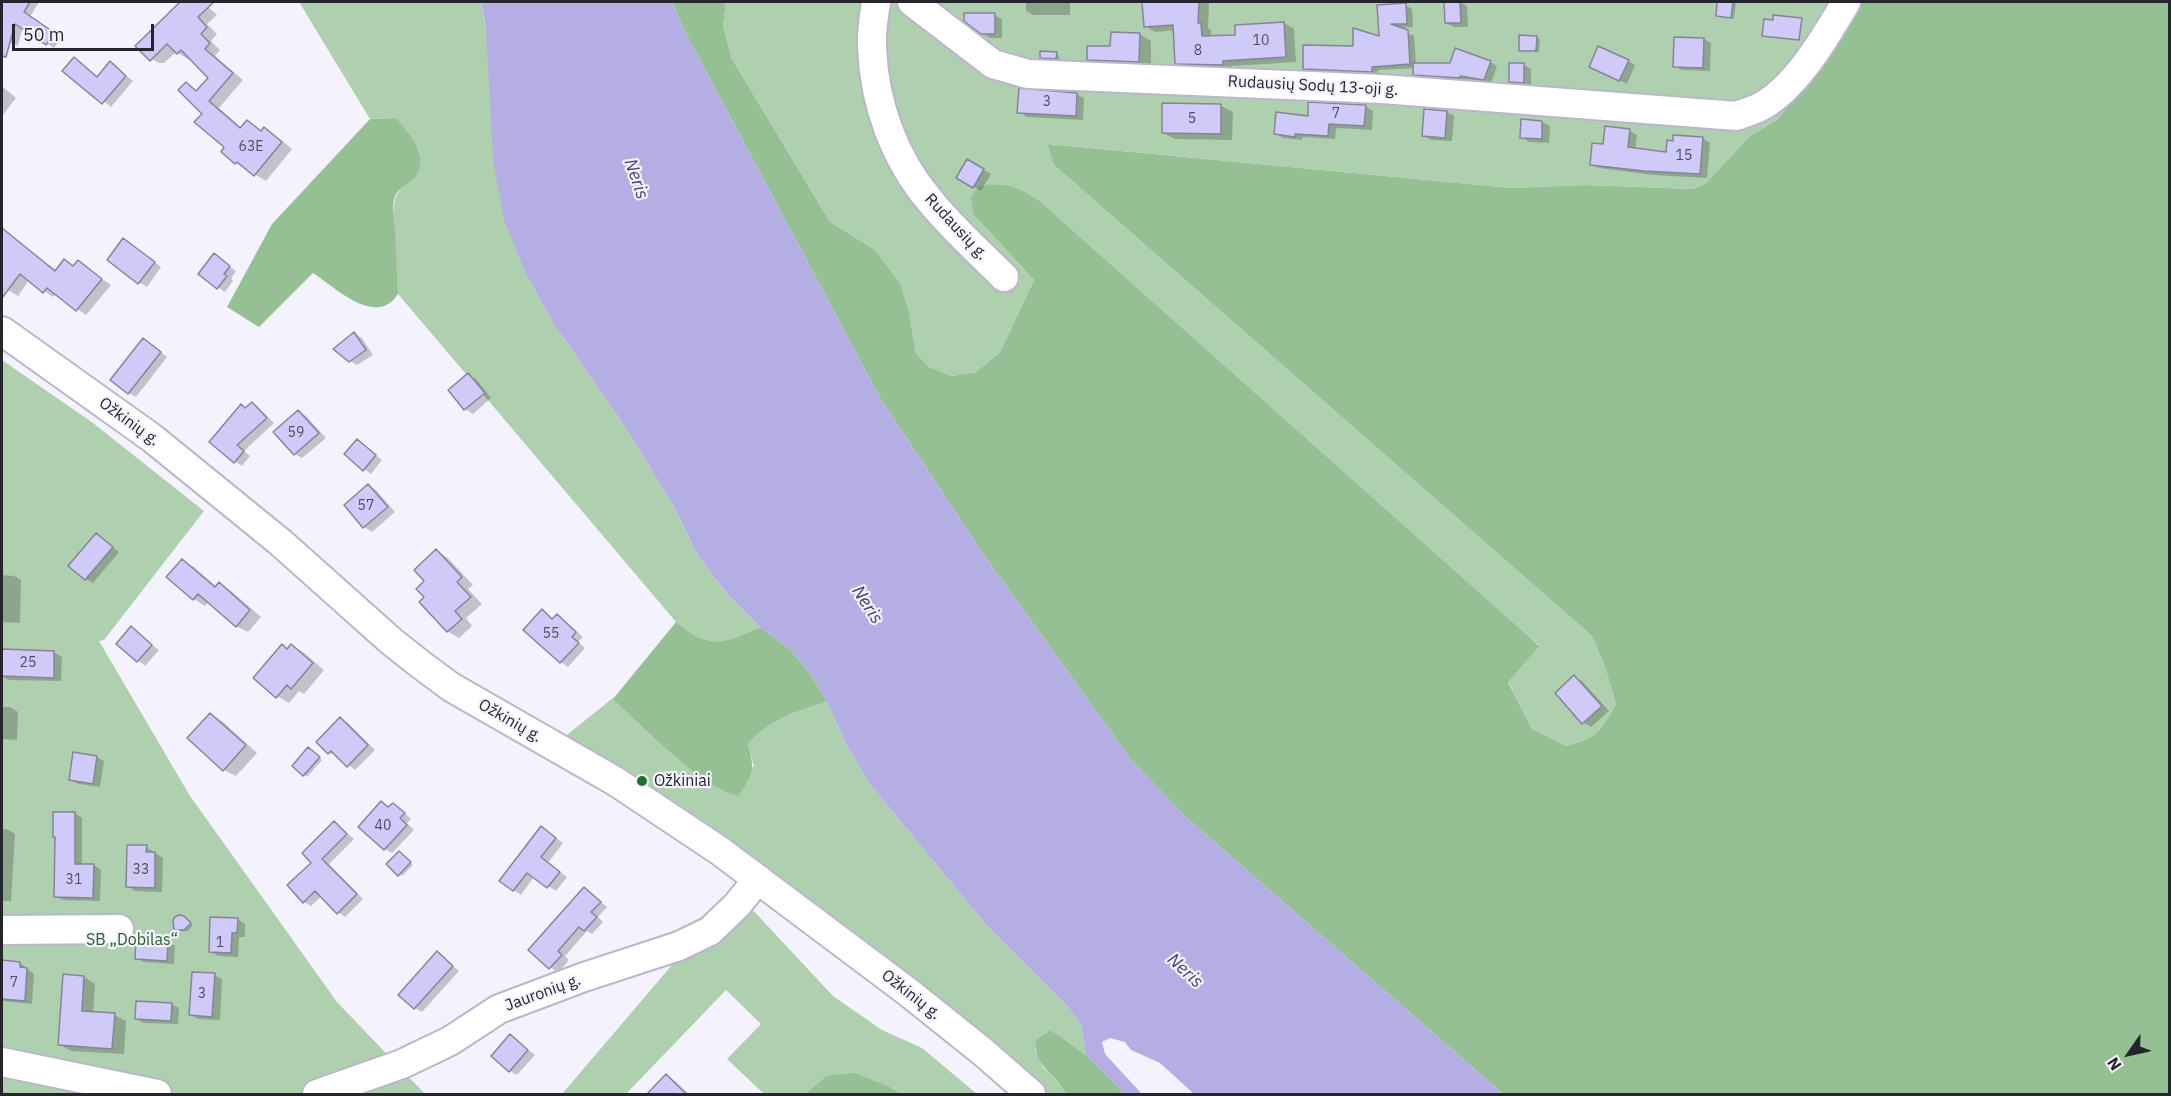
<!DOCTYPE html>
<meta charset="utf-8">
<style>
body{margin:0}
#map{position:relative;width:2171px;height:1096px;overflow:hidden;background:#f4f3fd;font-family:"IBM Plex Sans",sans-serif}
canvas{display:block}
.frame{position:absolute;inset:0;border:3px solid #26252e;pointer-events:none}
.north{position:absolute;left:2099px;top:1024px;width:60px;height:60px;-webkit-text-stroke:4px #f4f3fd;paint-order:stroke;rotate:236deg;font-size:16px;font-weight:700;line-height:24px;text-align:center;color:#26252e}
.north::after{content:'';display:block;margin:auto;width:21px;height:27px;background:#26252e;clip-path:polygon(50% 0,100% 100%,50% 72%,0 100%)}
.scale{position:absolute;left:12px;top:24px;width:142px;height:27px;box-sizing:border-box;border:3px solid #26252e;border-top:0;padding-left:8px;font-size:18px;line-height:21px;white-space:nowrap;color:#26252e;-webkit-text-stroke:4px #f4f3fd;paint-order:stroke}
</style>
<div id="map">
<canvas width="2171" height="1096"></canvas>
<div class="frame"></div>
<div class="north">N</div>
<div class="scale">50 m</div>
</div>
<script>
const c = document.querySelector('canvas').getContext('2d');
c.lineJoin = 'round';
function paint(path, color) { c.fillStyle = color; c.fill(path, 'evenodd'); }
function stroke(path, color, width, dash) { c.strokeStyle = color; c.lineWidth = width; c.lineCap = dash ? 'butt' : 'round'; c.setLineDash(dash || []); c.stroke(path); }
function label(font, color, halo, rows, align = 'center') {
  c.font = font + ' "IBM Plex Sans",sans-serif'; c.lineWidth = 4.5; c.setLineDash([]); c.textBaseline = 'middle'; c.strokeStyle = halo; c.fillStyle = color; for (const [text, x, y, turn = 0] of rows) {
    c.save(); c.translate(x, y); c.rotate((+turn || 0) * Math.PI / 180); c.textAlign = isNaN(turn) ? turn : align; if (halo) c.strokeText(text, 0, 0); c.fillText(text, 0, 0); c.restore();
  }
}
paint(new Path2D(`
 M299,2H481L526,274L553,323L626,428L675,509L698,556L728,595L760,627C723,644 710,650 676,622L398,294L393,214L395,199L402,186L415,176L396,118L370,119Z
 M726,2H1855L1811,76L1778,119L1750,136L1706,183L1693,189L1585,185L1511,188L1049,144L1054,165L1592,636L1604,664L1616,704C1599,733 1599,737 1566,746L1532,729L1508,681L1539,645L974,215L1034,280L1000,352L976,372L951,376L928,368L916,353L909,312L874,249L830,222L732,59L723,26Z
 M2,360L93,423L204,511L104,640L99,641L190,796L337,1002L425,1094H2Z
 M613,698L680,761L754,767L748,744C771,718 795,712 827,702L847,746L869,783L987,926L1068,1007L1081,1025L1086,1055L1051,1030L1035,1050L1043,1067L1062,1086L1066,1094H1048L946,1009L790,887L666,797L563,738Z
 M735,891L833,996L882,1030L922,1048L977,1094H902L890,1087L826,1076L805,1094H764L727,1059L761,1024L726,990L626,1094H562Z`), '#afd0ae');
paint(new Path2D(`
 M672,2H726L723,26L732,59L830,222L874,249L900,284L909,312L916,353L928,367L951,376L976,372L1000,352L1034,280L974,215L971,197L979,186C1007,183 1014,185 1038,200L1539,646L1508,682L1532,729L1566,746C1599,737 1599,733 1616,704L1604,664L1592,636L1054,165L1048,144L1511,188L1585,185L1693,189L1706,183L1750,136L1778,119L1811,76L1855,2H2169V1094H1503L1187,818L1131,760L986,558L880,398L683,28Z
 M396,118C408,132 430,156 416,176C409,185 398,186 394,200C392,210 394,222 395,233C396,253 397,274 398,294C376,328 336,288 313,273L259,327L227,307L272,224L370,119Z
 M676,622C710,650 723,644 760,627L790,649L812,676L827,702C795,712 771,718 748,744C755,770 754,773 738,796C698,785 645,728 613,699Z
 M1051,1030L1086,1055L1125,1094H1066C1057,1074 1032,1066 1036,1040Z
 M854,1073L890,1087L902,1094H805L826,1076Z`), '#95c093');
paint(new Path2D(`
 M481,2H672L683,28L880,398L986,558L1131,760L1187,818L1503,1094H1194L1160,1063L1131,1050L1125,1042L1110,1038L1102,1042L1105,1054L1142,1094H1125L1086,1055L1081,1025L1068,1007L987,926L869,783L847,746L827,702L812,676L790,649L760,627L728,595L698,556L675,509L626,428L553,323L526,274L504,220L493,160L486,30Z`), '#b5aee5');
paint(new Path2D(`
 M2,2H39L30,17L61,38L54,48L23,27L17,48V45L2,41Z
 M182,2H203L217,15L207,24L217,34L211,41L220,50L215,56L243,80L219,108L242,128L247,122L262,132L264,129L275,135L292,149L266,181L236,163L186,84L198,91L210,78L190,57L188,59L176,52L164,63H159L148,57L137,46Z
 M1026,2H1070V15H1033L1026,11Z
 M1143,2H1209L1208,28L1211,30V37L1237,36L1284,23L1294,29L1296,62L1232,66V70L1186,69L1176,63L1175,30L1155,32L1145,26Z
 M1446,2H1460L1467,6L1468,27H1454L1446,23Z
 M1719,2H1736L1734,19L1717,15Z
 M1405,5L1412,9L1413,27L1396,28L1414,36L1416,65L1490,62L1497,66L1491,83L1467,79L1466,81L1421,78L1415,74V68L1378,70V75L1311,72L1304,68L1381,38L1379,6Z
 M994,15L1002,19V38H990L982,33Z
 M1139,34L1151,41V68L1100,66L1088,59Z
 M1536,37L1540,39L1539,52L1521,50Z
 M1704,39L1711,43L1710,71L1682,70L1675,66Z
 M1056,54L1059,56V60L1041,57Z
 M1628,61L1635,65L1627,84L1598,70Z
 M81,63L98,78L110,63L133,81L111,107L65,71Z
 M1523,64L1531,69V87L1518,86L1511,81Z
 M2,86L16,98L2,116Z
 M1076,94L1084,98L1083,120L1027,117L1019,112Z
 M1221,106L1233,112L1232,140L1175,139L1163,133Z
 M1365,106L1373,111L1372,130L1336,128L1335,139L1303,137L1302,140L1283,138L1275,133L1309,118Z
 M1447,112L1454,116L1452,141L1431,140L1423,135Z
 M1522,121L1542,122L1550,126L1549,143L1529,142L1521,137Z
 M1630,131L1637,135L1635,150L1668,154L1702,138L1710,143L1707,178L1653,175L1599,168L1591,164L1604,146Z
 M967,161L991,174L981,191L958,177Z
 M8,234L57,271L74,267L78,262L111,285L86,315L56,294L53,297L29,280L18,296L8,290L5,295L2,293V241Z
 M131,244L161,267L147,287L139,282Z
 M215,255L236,271L231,279L233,281L225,292L218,287Z
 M354,333L362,338L373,355L357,365L350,361Z
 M151,344L167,357L136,397L129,393Z
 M468,375L476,379L491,398L473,414L465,409L450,390Z
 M252,403L259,408L274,423L244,451L250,456L242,466L235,461L242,406L246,408Z
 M298,411L306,416L326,438L302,458L295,454Z
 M357,441L382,460L371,474L364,469Z
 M368,486L376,490L395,512L372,532L364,527L346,505Z
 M96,535L119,552L93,583L86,579Z
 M437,551L448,558L473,585L468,589L482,604L466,618L472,626L459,638L447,631L426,582Z
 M182,561L194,567L217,587L219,584L231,591L261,617L248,632L236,626L209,601L205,606L194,599Z
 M2,575L14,576L21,580L20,623L2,622Z
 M542,611L554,620L557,616L565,621L583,637L578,642L585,648L568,667L561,662L525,630Z
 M131,628L159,650L145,666L118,644Z
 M291,646L303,652L324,670L304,694L299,691L289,703L277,696Z
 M2,651L54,652L62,657L61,681L8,680L2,676Z
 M1575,677L1582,681L1609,711L1591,727L1583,722Z
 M2,707H10L18,712L17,740L2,739Z
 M211,714L222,721L257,753L236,776L224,770Z
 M340,719L348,723L375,750L355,770L338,756L329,753Z
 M312,751L322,760L307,777L304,775Z
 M96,757L104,761L100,787L79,784L71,780Z
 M382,803L390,808L393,805L401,809L411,819L407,823L414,830L392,853L385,849Z
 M75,813L82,818V865H94L101,870L100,901L63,900L55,896Z
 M335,823L354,839L329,864L363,899L345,917L338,912L322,896L311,906L304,902L313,863Z
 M542,828L563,843L548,863L567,877L556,891L534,877L521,895L513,890Z
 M2,829H7L15,834L11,901H2Z
 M146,847L163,858L162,892L135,891L128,886Z
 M402,855L413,865L402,876L399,874Z
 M584,888L607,907L598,917L603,922L592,934L587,931L565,956L569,960L558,973L530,950Z
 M185,919L193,925L188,931H179L175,930Z
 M237,919L245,924V937H239L238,957L218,956L210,951Z
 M167,941L175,946L174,964L144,962L136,958Z
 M437,953L459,971L422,1012L415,1008Z
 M2,962L20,963L34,974L32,1004L2,1001Z
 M214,975L222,979L220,1020L198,1019L191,1015Z
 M84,977L95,984L93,1013L114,1015L126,1021L124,1054L71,1051L59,1044Z
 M171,1004L179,1008L178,1024L144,1023L136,1019Z
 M510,1036L535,1055L517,1075L510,1071Z
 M666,1076L674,1080L689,1094H648Z`), '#0003');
const building = new Path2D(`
 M2,2H30L24,12L55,33L46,45L15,24L6,57L2,56Z
 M180,2H214L198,17L207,27L201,34L210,43L205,49L233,73L209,101L240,128L247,120L261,131L264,127L282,142L254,176L237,162L235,164L221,152L224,147L194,122L202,114L178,90L186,82L196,91L208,78L181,50L177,54L167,44L150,61L135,46Z
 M1142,2H1199L1198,23H1201L1202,36L1235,35V25L1284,22L1286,57L1223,61V65L1175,64L1173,25L1144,27Z
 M1444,2H1460L1461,23H1445Z
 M1717,2H1733L1731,18L1716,16Z
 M1406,3L1407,24H1391L1408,30L1410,64L1372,67V72L1303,69V45L1353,46V28L1379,36L1377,5Z
 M964,13H995V34H981L964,21Z
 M1773,15L1802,18L1799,40L1762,36L1764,19L1773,20Z
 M1111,32L1140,33L1139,62L1087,60V46H1110Z
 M1519,35L1537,36L1536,51H1519Z
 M1674,37L1704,38L1703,68L1673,67Z
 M1598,46L1629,60L1619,81L1589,67Z
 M1455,48L1491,61L1484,80L1460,76V78L1413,75V63H1450Z
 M1040,51L1057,52L1056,59L1040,58Z
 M74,57L97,77L110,61L126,76L102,104L62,71Z
 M1509,63H1524V83L1509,82Z
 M1019,88L1077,93L1076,116L1017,113Z
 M1308,102L1366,105L1364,126L1329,124L1328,136L1295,134V137L1274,134L1276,112L1308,116Z
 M1162,103L1221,104V134L1162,133Z
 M1424,109L1447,111L1445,138L1422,136Z
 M1521,119L1542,121V139L1520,138Z
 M1605,126L1630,129L1628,147L1666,152L1667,140L1673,141V135L1703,137L1700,174L1644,171L1590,165L1592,143L1603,144Z
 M967,159L984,169L973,188L956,178Z
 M2,228L55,271L64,259L73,266L78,260L102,279L76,311L47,288L43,293L20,274L2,298Z
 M123,238L155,262L138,284L107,260Z
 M214,253L230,266L224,274L227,276L217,289L198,274Z
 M354,332L366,350L349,362L333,349Z
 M143,338L161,352L128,394L110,380Z
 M468,373L485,393L464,410L448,390Z
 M252,402L267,418L237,445L244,451L234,463L209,442L241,404L245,408Z
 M298,410L319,433L294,455L273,432Z
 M357,439L376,455L363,471L344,454Z
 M368,484L388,507L363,528L344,505Z
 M96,533L113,547L85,580L68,566Z
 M436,549L462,577L457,582L471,597L455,611L462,619L447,632L419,602L424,597L416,589L424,581L414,570Z
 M182,559L215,587L219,582L250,610L236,627L198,594L193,600L166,577Z
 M542,609L552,619L557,614L576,632L572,637L579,643L560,663L523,630Z
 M131,626L152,645L137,662L116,644Z
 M282,644L287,649L291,644L313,663L291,689L287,685L276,698L253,678Z
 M2,649L54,651V678L2,676Z
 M1574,675L1602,706L1582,724L1555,693Z
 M210,713L246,745L223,771L187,738Z
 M340,717L368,745L347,767L331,751L328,754L316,742Z
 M308,747L320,757L303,776L292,766Z
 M73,752L97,756L93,784L69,780Z
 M381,801L388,807L393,803L405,813L400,818L407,825L384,850L358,827Z
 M53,812H75V864H94L93,898L54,897L55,837H53Z
 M334,821L347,834L322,859L357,894L337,914L315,891L303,903L287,885L311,863L302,853Z
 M541,826L556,838L541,857L560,872L547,888L527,873L513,891L499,881Z
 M127,845H147L146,852H155V888L126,887Z
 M399,851L411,862L398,876L386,864Z
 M584,887L601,902L591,912L597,917L584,931L579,927L558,951L562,955L549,969L528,950Z
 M179,915L184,916L191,923L184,930H174L173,920L175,917Z
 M210,917L238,918L237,933H232L231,953L209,952Z
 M136,938L168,940L167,961L135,959Z
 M437,951L453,966L414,1009L398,995Z
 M2,960L20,962V967L27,968L25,1001L2,999Z
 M192,972L215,973L212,1017L189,1015Z
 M63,974L84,976L82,1011L115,1013L112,1049L58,1045Z
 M136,1001L172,1003L171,1021L135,1019Z
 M510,1034L528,1050L509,1072L491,1056Z
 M666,1074L687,1095H646Z`);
paint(building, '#cfcaf7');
stroke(building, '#86839a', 1.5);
const minor = new Path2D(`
 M876,2C874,16 871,32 872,47C874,103 894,159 931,202C953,229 980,253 1004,277
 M912,2L993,64L1028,74L1382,89L1737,116C1744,113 1751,111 1758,108C1795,90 1826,36 1846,2
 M2,331L152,438L280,542L391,641L420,664L451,687L615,781L720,851L908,992L983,1052L1031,1094
 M2,930L119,929
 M2,1062L157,1094
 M317,1094L402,1064L450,1041L499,1009L584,977L679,946L710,931L737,905L758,879`);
stroke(minor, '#b9b6ce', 32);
stroke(minor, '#fff', 28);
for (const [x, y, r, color] of [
 [642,781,6,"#1c7522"]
]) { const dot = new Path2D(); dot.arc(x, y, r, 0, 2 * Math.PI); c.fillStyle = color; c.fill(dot); stroke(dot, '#f4f3fd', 2); }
label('14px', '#504e60', null, [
 ["10",1261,41],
 ["8",1198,51],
 ["3",1047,102],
 ["7",1336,114],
 ["5",1192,119],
 ["63E",251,147],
 ["15",1684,156],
 ["59",296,433],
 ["57",366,506],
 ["55",551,634],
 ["25",28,663],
 ["40",383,826],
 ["33",141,870],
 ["31",74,880],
 ["1",220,943],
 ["7",14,983],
 ["3",202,994]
]);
label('16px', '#26252e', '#f4f3fd', [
 ["Rudausių Sodų 13-oji g.",1313,86,3],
 ["Rudausių g.",956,227,47],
 ["Ožkinių g.",129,422,36],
 ["Ožkinių g.",510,721,30],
 ["Jauronių g.",543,993,-20],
 ["Ožkinių g.",911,995,38]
]);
label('16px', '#26252e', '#f4f3fd', [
 ["Ožkiniai",654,781]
], 'left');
label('16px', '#276229', '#f4f3fd', [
 ["SB „Dobilas“",132,940]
]);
label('italic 18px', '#493b7e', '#f4f3fd', [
 ["Neris",636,179,71],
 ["Neris",867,605,57],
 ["Neris",1185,971,43]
]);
</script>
